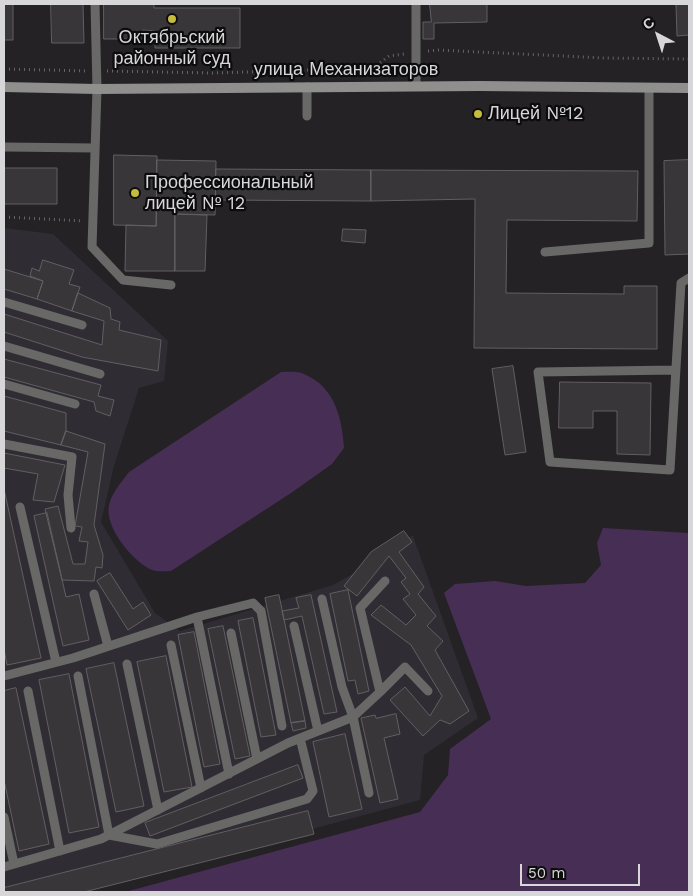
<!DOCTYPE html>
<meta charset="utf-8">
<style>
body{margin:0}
#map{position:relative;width:693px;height:896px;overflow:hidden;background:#242225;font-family:"Work Sans",sans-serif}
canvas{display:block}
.frame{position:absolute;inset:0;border:5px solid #d7d6d8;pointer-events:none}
.north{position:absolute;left:633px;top:10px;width:50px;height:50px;-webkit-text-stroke:4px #0d0c0d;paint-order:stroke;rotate:320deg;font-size:14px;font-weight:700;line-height:20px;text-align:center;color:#d7d6d8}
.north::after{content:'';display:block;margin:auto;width:18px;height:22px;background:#d7d6d8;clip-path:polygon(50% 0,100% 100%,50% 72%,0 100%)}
.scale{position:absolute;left:520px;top:864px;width:120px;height:22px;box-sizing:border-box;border:2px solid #d7d6d8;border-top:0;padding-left:6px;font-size:15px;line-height:18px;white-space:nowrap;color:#d7d6d8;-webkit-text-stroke:4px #0d0c0d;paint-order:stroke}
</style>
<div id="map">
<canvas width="693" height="896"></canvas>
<div class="frame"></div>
<div class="north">С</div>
<div class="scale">50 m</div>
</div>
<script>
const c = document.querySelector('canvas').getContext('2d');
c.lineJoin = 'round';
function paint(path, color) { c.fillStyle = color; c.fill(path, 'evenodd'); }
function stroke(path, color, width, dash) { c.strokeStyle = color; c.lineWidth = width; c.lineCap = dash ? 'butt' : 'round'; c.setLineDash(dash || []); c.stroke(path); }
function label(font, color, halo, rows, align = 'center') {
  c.font = font + ' "Work Sans",sans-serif'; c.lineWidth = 4.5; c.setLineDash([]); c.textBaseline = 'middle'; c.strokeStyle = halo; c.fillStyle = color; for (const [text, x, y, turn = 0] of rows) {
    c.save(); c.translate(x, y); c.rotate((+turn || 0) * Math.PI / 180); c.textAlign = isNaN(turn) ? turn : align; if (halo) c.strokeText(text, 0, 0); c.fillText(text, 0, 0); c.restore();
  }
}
paint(new Path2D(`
 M4,228L53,234L168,341L164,381L139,388L114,466L101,522L155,613L180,631L333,585L361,569L394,541L413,536L478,718L424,755L420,800L78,892H4Z`), '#302c33');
paint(new Path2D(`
 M281,372C288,372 298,371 304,374C335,387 342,418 344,448L332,464L291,493L171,571C166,571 157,572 152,570C133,562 104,527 109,505C112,492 121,483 129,472Z
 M603,528L689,533V892H125L420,812L448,775L450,749L491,719L444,593L455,584L495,581L526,586L585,583L601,565L597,543Z`), '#472e55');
const building = new Path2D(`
 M4,4H13V40H4Z
 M51,4H83L84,43H52Z
 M104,4H154V8H240V48H155V31L143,30V39H104Z
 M430,4H487V22L434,23V39H423V22H431Z
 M689,4V35L677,36L676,5Z
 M114,155L157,156L156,226L114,225Z
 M157,160L216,161L215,215L175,214V271H125L126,225L156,226Z
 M689,160V254L665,255L664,161Z
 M4,168H57V204H4Z
 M216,169L371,170V201L216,200Z
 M371,170L638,171L637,221L507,220L506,293L624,294V286H657V349L474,348L475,199L371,201Z
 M175,214L207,215L205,271H175Z
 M343,229L366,230L365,243L342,241Z
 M43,260L74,270L69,284L80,287L72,311L37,299L43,281L30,276L32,268L39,271Z
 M4,269L43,281L37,299L4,289Z
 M78,293L110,308L111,319L120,322L119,330L161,340L158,371L82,357L4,332V314L102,345L104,321L72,311Z
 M4,359L101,385L98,396L114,400L110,416L96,411L94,402L4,377Z
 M513,366L526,452L505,455L492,369Z
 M560,382L651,383L650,455L617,454V411H593V428H559Z
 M4,396L66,413V431L61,445L4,431Z
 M66,431L105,444L94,525L103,555L102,568L96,567L94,581L62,580L45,509L58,506L73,564H85L88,542L79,541L82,527L75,526L88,452L61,445Z
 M4,453L65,465L54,502L33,500L38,474L4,468Z
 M4,489L41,658L7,665L4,649Z
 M47,513L66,597L79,594L89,640L63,646L34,516Z
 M404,531L412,542L399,552L424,587L418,594L436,616L427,626L443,641L435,650L469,711L450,724L440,720L423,736L390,700L405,687L430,716L442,696L411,645L371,615L381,605L406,625L416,615L403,599L410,594L401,582L406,578L389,556L357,596L344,586L371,552Z
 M110,573L133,609L143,602L151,615L128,630L97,581Z
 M348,590L369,691L358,694L355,680L348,681L330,594Z
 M279,595L305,721L291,723L265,598Z
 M311,595L337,712L324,714L302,616L284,620L282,611L299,608L296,598Z
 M253,618L276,735L261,737L238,621Z
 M223,626L250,756L235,759L208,629Z
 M194,632L220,764L204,767L178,635Z
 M166,656L192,787L164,792L137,662Z
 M114,663L144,806L116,812L86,669Z
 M69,674L99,827L69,833L39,680Z
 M16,688L49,844L19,851L4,780V691Z
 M396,714L400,734L384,738L398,799L380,803L361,718L375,715L376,718Z
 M305,721L306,728L293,731L291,723Z
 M345,734L362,809L329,817L313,742Z
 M298,765L303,778L150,836L145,823Z
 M308,811L314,834L84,892H4V888Z`);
paint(building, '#383639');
stroke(building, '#615f62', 1);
stroke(new Path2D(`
 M428,51L439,50L603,58L689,59
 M4,69L86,71
 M107,71L212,73L373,68L389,56L404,54
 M4,217L83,221`), '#676568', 3, [1, 4]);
stroke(new Path2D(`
 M95,4L97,89L92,247L123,280L171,285
 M416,4V86
 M307,87V116
 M4,147L95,148
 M545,252L649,243V88
 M4,302L82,325
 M4,346L100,374
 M675,370L538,372L550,462L670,470L681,283L689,278
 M4,384L75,404
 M4,444L72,457L68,495L71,528
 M20,507L56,662
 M94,594L108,646
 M322,599L342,687L353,717L369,793
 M197,617L229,774
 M294,626L318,731
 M231,633L257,759
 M171,645L201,788
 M127,664L158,810
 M4,676L73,658L197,617L253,603L261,611L282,726
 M78,676L109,835L157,844L307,799L313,791L300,738
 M28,691L60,851
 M380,692L405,667L428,691
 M4,817L14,864
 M4,867L101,839L288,743L353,717L380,692L360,608L385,581`), '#686866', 9);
stroke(new Path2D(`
 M4,87L97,89L479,86L689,88`), '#8f8f8d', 10);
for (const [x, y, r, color] of [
 [172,19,5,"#c5bc3d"],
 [478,114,5,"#c5bc3d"],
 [135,193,5,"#c5bc3d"]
]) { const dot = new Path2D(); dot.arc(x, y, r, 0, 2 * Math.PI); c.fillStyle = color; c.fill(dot); stroke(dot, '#0d0c0d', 2); }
label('18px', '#d7d6d8', '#0d0c0d', [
 ["Октябрьский",172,38,"center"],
 ["районный суд",172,59,"center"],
 ["Лицей №12",488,114],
 ["Профессиональный",145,183],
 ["лицей № 12",145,204]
], 'left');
label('18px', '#d7d6d8', '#0d0c0d', [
 ["улица Механизаторов",346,70]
]);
</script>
